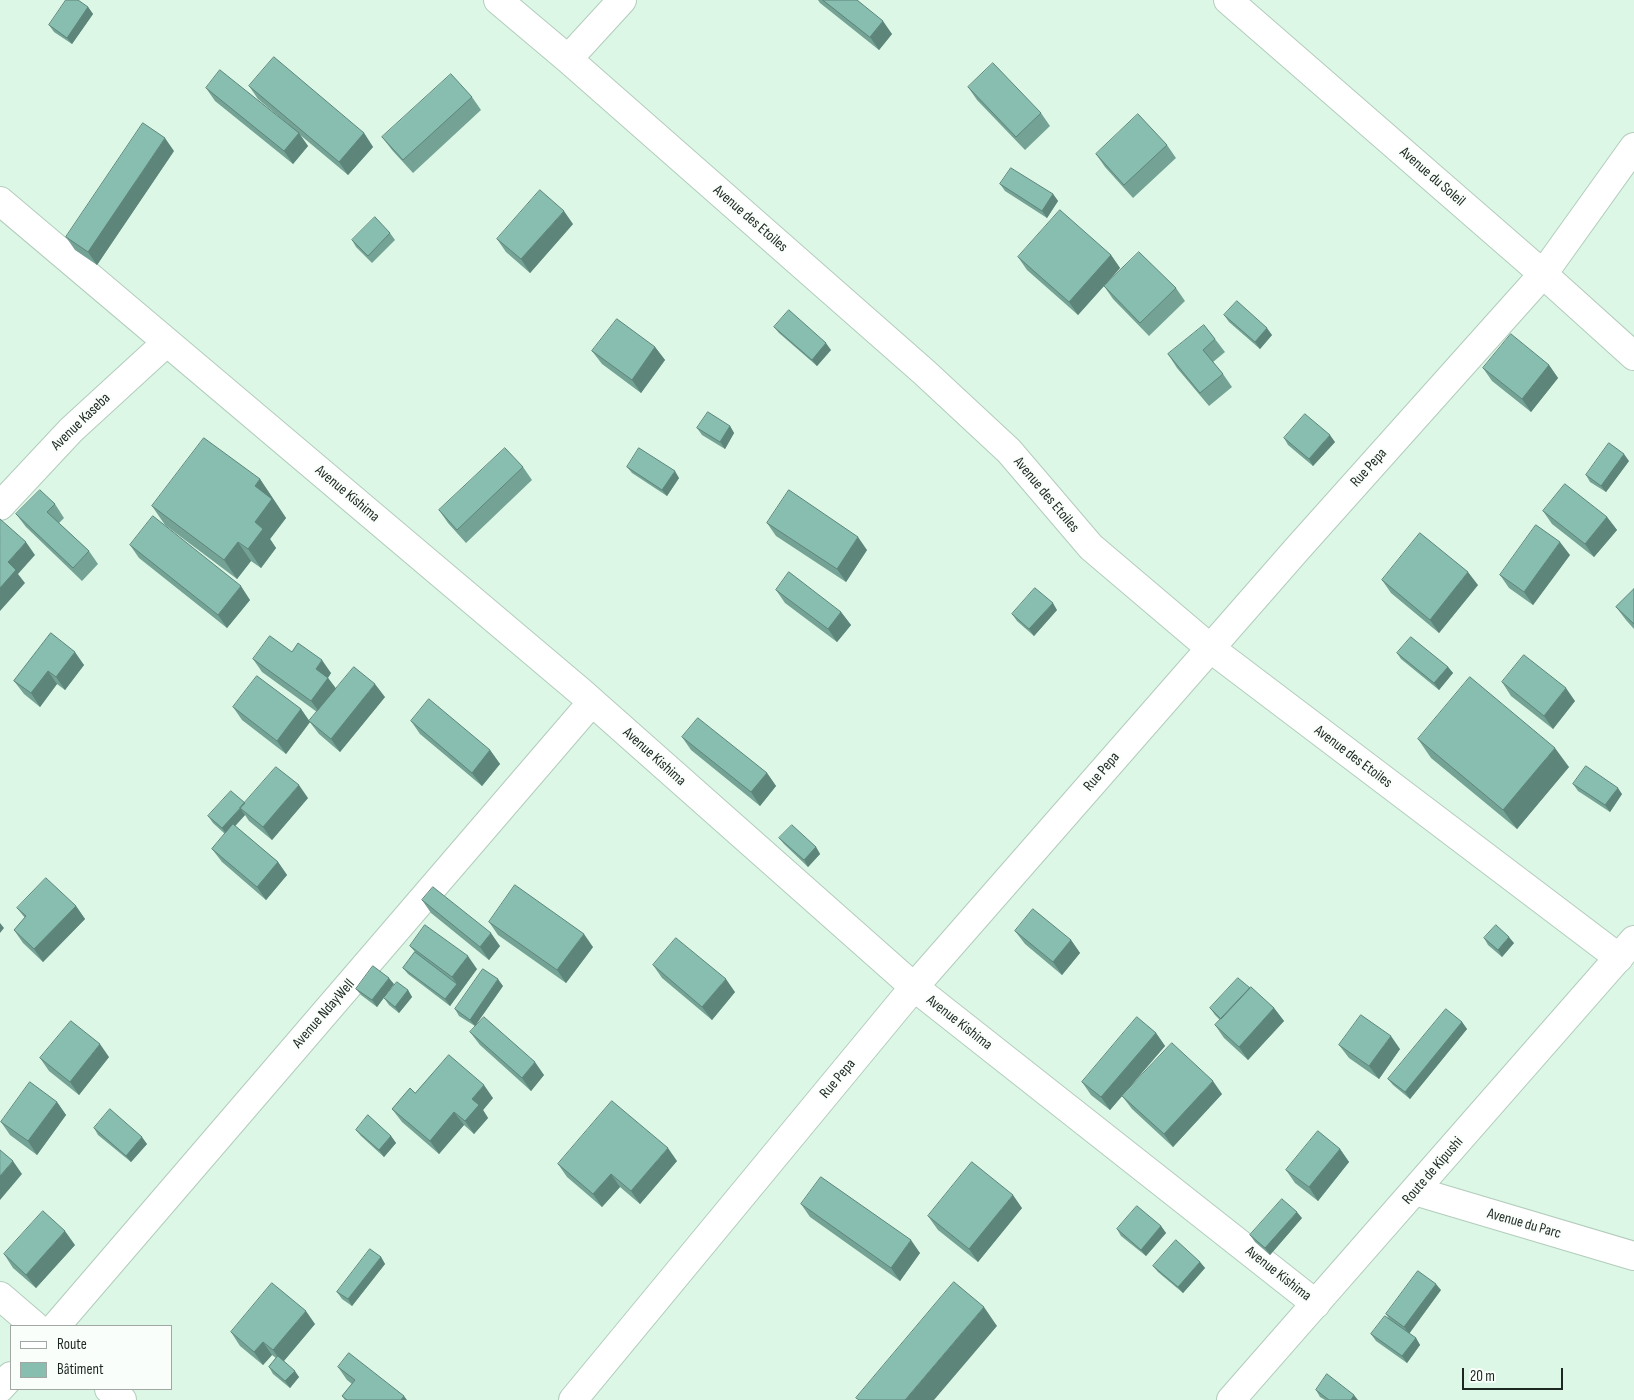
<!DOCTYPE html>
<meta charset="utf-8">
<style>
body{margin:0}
#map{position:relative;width:1634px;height:1400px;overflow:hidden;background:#dcf7e6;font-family:"Sofia Sans Condensed",sans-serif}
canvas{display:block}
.legend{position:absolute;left:10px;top:1325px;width:162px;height:65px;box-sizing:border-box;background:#f9fefa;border:1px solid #a1a8a3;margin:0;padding:6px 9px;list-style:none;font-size:15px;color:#1d2721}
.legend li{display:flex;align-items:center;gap:10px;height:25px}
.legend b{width:25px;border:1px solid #a1a8a3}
.scale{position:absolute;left:1462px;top:1368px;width:101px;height:22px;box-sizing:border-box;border:2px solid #1d2721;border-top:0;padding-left:6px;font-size:15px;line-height:18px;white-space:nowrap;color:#1d2721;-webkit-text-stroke:4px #f9fefa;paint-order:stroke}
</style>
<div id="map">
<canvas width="1634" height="1400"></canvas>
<ul class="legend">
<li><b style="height:6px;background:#fff"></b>Route</li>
<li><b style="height:14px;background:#87beaf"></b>Bâtiment</li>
</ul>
<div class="scale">20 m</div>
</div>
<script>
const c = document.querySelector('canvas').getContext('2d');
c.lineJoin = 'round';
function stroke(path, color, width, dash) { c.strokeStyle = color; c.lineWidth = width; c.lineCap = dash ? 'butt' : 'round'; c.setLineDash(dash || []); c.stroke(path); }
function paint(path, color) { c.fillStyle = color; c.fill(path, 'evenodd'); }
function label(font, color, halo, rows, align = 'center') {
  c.font = font + ' "Sofia Sans Condensed",sans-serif'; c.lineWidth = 4; c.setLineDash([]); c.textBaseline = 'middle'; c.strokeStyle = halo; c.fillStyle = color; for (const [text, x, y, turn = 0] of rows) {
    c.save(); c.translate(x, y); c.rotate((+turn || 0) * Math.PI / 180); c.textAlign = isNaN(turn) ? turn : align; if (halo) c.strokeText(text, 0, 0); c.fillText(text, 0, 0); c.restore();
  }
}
const minor = new Path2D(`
 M498,0L568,59L924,372L1009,451L1091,547L1210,648L1619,958
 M1228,0L1543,274L1634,356
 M568,59L622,0
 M0,201L581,692L914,987L1316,1304
 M0,506L71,430L167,342
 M1415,1191L1634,1256
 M0,1296L35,1326
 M56,1326L592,702
 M0,1388L11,1376
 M109,1389L122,1400
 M573,1400L914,987L1298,548L1543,274L1634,147`);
const secondary = new Path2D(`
 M1231,1400L1634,940`);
stroke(minor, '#b3ccbc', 30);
stroke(secondary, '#b3ccbc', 30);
stroke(minor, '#fff', 28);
stroke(secondary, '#fff', 28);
paint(new Path2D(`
 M818,0H857L892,34L879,50L820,3Z
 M88,7L93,14L72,44L54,32L49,25Z
 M249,86L364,133L373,147L348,175L299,134L308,146L293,164L215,101L206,88L290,126L258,99Z
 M968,87L1041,113L1050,126L1025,150L977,100Z
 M472,97L481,110L413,173L392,150L382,137Z
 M1167,145L1176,158L1133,198L1105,167L1096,154Z
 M174,151L97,265L75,250L66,237Z
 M1000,184L1053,194L1058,201L1047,218L1005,191Z
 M573,224L530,273L506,252L497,239Z
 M390,233L395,240L372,263L356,247L352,240Z
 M1111,255L1120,268L1108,282L1176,288L1185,301L1149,336L1113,299L1104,286L1078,315L1027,270L1018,257Z
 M1224,315L1272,335L1260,349L1229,322Z
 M774,327L831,350L817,366L779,333Z
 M1215,339L1225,352L1213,362L1223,374L1232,387L1209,406L1177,368L1168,354Z
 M655,347L665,360L641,393L602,364L592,351Z
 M1549,365L1558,378L1531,412L1492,381L1483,368Z
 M730,426L734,433L725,449L702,435L697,428Z
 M1284,438L1335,442L1313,466L1288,445Z
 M1629,461L1606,492L1590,482L1586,475Z
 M523,467L532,480L466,543L448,523L439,510Z
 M627,467L679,478L667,496L632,473Z
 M260,479L286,518L270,539L276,548L261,568L251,561L237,579L165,525L152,506Z
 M55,504L64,518L59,523L89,551L98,564L82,581L26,527L16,514Z
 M1543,511L1607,517L1617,530L1594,557L1552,524Z
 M767,523L867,550L846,582L776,536Z
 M130,545L250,600L227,628L139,558Z
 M1570,555L1533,605L1509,588L1500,575Z
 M1382,580L1478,585L1439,633L1391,593Z
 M1634,589V629L1626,620L1616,607Z
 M776,590L841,612L851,625L837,642L785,603Z
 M1057,610L1034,636L1017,621L1012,614Z
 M51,633L84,665L65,690L57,684L40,707L24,694L14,681Z
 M292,652L331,673L328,678L336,689L385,697L340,752L319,734L309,721L317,712L262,672L253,659Z
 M1397,653L1448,667L1453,673L1439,690L1401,659Z
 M1502,682L1575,701L1553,729L1511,696Z
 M233,707L301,709L310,722L286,754L242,720Z
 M411,721L490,750L500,764L482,786L420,734Z
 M682,737L767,773L776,786L760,806L691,750Z
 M1418,739L1569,767L1517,829L1431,758Z
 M1573,784L1622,794L1610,812L1578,791Z
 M308,798L272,840L249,821L245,815L235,826L278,862L287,875L266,900L222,862L212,849L225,834L213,823L208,816L245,803Z
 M779,838L816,847L820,854L808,867L784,844Z
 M422,900L500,946L489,960L431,913Z
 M76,906L85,919L43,962L23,943L14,930L25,918L17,908Z
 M489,922L593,947L566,983L498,935Z
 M1015,931L1071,940L1080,953L1062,975L1025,944Z
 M1484,938L1514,943L1502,957L1488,945Z
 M410,946L477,969L450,1006L408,974L403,968L415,952Z
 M653,965L735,992L712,1020L662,978Z
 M394,984L377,1007L361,995L356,989Z
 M503,986L475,1026L459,1016L455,1009Z
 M1250,988L1274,1008L1284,1021L1248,1060L1224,1038L1215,1025L1220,1020L1215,1015L1210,1008Z
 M408,990L412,997L399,1013L389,1005L384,998Z
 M1462,1022L1467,1029L1410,1099L1393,1085L1388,1079Z
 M470,1032L544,1075L531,1091L480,1045Z
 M1156,1033L1165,1046L1110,1110L1091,1095L1082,1082Z
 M1339,1045L1400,1049L1379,1079L1349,1058Z
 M109,1057L79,1095L49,1071L40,1058Z
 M415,1093L493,1098L483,1110L488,1118L474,1134L464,1125L439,1154L402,1122L392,1109Z
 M1222,1094L1173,1147L1132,1109L1122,1096Z
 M57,1102L66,1115L37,1155L10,1135L1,1122Z
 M94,1128L147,1144L131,1162L98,1135Z
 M356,1130L391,1136L396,1143L384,1157L361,1136Z
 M1340,1149L1349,1162L1318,1201L1295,1183L1286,1170Z
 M677,1161L640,1204L620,1187L602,1207L567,1177L558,1164Z
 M801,1204L920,1253L900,1281L810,1217Z
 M1022,1208L978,1262L938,1230L928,1216Z
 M1302,1218L1270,1255L1255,1242L1250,1235Z
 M1161,1226L1166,1233L1146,1256L1121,1236L1117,1229Z
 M75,1245L36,1288L13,1268L4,1254Z
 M381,1257L385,1264L352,1306L342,1299L337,1292Z
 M1200,1262L1205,1268L1183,1293L1158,1272L1153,1266Z
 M1441,1290L1409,1333L1416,1338L1420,1345L1407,1363L1376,1341L1371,1334L1390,1320L1386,1314Z
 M315,1324L284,1361L299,1377L290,1388L273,1374L269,1367L276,1358L272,1355L263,1365L240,1346L231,1332Z
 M338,1367L407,1400H345L342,1396L352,1384L347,1380Z
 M1316,1390L1358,1400H1325L1320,1397Z`), '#74a396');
paint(new Path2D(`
 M88,7L93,14L72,44L67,38Z
 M883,21L892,34L879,50L870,37Z
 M299,133L308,146L293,164L284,151Z
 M364,133L373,147L348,175L339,162Z
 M165,138L174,151L97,265L88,252Z
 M1053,194L1058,201L1047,218L1042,211Z
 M564,211L573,224L530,273L521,259Z
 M1111,255L1120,268L1078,315L1069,302Z
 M1267,328L1272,335L1260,349L1255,342Z
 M826,343L831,350L817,366L812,360Z
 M655,347L665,360L641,393L632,380Z
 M1549,365L1558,378L1531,412L1522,399Z
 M730,426L734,433L725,449L720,442Z
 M1330,435L1335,442L1313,466L1309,459Z
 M1624,454L1629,461L1606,492L1601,486Z
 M675,471L679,478L667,496L662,490Z
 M260,479L286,518L270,539L276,548L261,568L248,549L255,522V486Z
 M1607,517L1617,530L1594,557L1585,544Z
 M858,537L867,550L846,582L837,569Z
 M26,542L35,555L18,574L25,583L0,611V588L8,562Z
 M238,542L251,561L237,579L224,560Z
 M1560,542L1570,555L1533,605L1524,592Z
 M1468,572L1478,585L1439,633L1430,620Z
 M241,586L250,600L227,628L218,615Z
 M1053,603L1057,610L1034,636L1029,629Z
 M841,612L851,625L837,642L828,629Z
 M75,652L84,665L65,690L56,677Z
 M322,660L331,673L325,682L316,669Z
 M1448,667L1453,673L1439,690L1434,683Z
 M48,671L57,684L40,707L31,693Z
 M328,678L338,691L321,714L311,701Z
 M375,684L385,697L340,752L331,739Z
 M1566,688L1575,701L1553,729L1544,716Z
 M301,709L310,722L286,754L277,741Z
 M1555,748L1569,767L1517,829L1503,810Z
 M490,750L500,764L482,786L472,773Z
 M767,773L776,786L760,806L751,792Z
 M299,785L308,798L272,840L263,827Z
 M1618,788L1622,794L1610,812L1605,805Z
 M245,803L240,808L245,815L227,835L222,828Z
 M816,847L820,854L808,867L804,860Z
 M278,862L287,875L266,900L257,887Z
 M76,906L85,919L43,962L34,949Z
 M0,923L4,928L0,933Z
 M491,933L500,946L489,960L480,947Z
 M584,934L593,947L566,983L557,970Z
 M1509,937L1514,943L1502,957L1498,950Z
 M1071,940L1080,953L1062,975L1053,962Z
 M468,956L477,969L450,1006L445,999L457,984L452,977Z
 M389,978L394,984L377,1007L372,1000Z
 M498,979L503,986L475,1026L470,1020Z
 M726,979L735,992L712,1020L702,1007Z
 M408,990L412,997L399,1013L395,1007Z
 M1274,1008L1284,1021L1248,1060L1239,1047Z
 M1462,1022L1467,1029L1410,1099L1405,1092Z
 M1156,1033L1165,1046L1110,1110L1101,1097Z
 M1391,1036L1400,1049L1379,1079L1369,1066Z
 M100,1044L109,1057L79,1095L70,1082Z
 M535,1062L544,1075L531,1091L522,1078Z
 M1213,1081L1222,1094L1173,1147L1164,1134Z
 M484,1085L493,1098L483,1110L488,1118L474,1134L465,1121L472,1099Z
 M57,1102L66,1115L37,1155L28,1141Z
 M454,1112L464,1125L439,1154L430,1141Z
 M391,1136L396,1143L384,1157L379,1150Z
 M142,1137L147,1144L131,1162L126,1156Z
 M668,1148L677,1161L640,1204L631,1191Z
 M1340,1149L1349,1162L1318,1201L1309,1187Z
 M13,1161L22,1174L0,1200V1176Z
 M611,1174L620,1187L602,1207L593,1194Z
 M1013,1195L1022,1208L978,1262L969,1249Z
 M1297,1212L1302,1218L1270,1255L1265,1248Z
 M1161,1226L1166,1233L1146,1256L1141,1250Z
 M65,1231L75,1245L36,1288L26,1275Z
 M911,1240L920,1253L900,1281L891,1268Z
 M381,1257L385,1264L352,1306L348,1299Z
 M1200,1262L1205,1268L1183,1293L1178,1287Z
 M1436,1284L1441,1290L1409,1334L1404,1327Z
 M984,1307L997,1326L934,1400H905Z
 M306,1311L315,1324L282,1363L273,1350Z
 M1416,1338L1420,1345L1407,1363L1402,1356Z
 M263,1342L272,1355L263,1365L254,1352Z
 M295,1371L299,1377L290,1388L285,1381Z
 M1354,1395L1358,1400H1351Z
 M404,1396L407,1400H401Z`), '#5e857a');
const building = new Path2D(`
 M66,0H78L88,7L67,38L49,25Z
 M823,0H857L883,21L870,37Z
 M274,57L364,133L339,162L249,86Z
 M993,63L1041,113L1016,137L968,87Z
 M220,70L299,133L284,151L206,88Z
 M451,74L472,97L403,160L382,137Z
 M1138,114L1167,145L1124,185L1096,154Z
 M143,123L165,138L88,252L66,237Z
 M1011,168L1053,194L1042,211L1000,184Z
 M540,190L564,211L521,259L497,239Z
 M1060,210L1111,255L1069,302L1018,257Z
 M375,217L390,233L368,256L352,240Z
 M1139,252L1176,288L1140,323L1104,286Z
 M1237,301L1267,328L1255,342L1224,315Z
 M789,310L826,343L812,360L774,327Z
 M617,319L655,347L632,380L592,351Z
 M1204,325L1215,339L1203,350L1223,374L1200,393L1168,354Z
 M1511,334L1549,365L1522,399L1483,368Z
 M708,412L730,426L720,442L697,428Z
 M1305,414L1330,435L1309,459L1284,438Z
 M204,438L260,479L255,486L272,499L255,522L263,529L248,549L238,542L224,560L152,506Z
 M1609,443L1624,454L1601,486L1586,475Z
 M505,448L523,467L457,530L439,510Z
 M639,448L675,471L662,490L627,467Z
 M1565,484L1607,517L1585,544L1543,511Z
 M40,490L55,504L47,512L89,551L73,568L16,514Z
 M789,490L858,537L837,569L767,523Z
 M153,516L241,586L218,615L130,545Z
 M0,519L26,542L8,562L16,570L0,588Z
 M1536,525L1560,542L1524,592L1500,575Z
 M1420,533L1468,572L1430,620L1382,580Z
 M789,572L841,612L828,629L776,590Z
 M1035,588L1053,603L1029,629L1012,614Z
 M1634,589V624L1616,607Z
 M51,633L75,652L56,677L48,671L31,693L14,681Z
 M270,636L292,652L298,643L322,660L316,669L328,678L311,701L253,659Z
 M1411,637L1448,667L1434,683L1397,653Z
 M1524,655L1566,688L1544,716L1502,682Z
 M354,667L375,684L331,739L309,721Z
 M257,676L301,709L277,741L233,707Z
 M1470,677L1555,748L1503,810L1418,739Z
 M429,699L490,750L472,773L411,721Z
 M698,718L767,773L751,792L682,737Z
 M1586,766L1618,788L1605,805L1573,784Z
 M276,767L299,785L263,827L240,808Z
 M231,791L245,803L222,828L208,816Z
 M233,824L278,862L257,887L212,849Z
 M792,825L816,847L804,860L779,838Z
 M46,878L76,906L34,949L14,930L26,916L17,908Z
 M515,885L584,934L557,970L489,922Z
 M433,887L491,933L480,947L422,900Z
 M1033,909L1071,940L1053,962L1015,931Z
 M425,925L468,956L452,977L410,946Z
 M1496,925L1509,937L1498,950L1484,938Z
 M676,938L726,979L702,1007L653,965Z
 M415,952L457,984L445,999L403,968Z
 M373,966L389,978L372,1000L356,989Z
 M483,969L498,979L470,1020L455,1009Z
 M1238,978L1250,988L1221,1019L1210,1008Z
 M397,982L408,990L395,1007L384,998Z
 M1251,987L1274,1008L1239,1047L1215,1025Z
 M1446,1009L1462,1022L1405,1092L1388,1079Z
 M1361,1015L1391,1036L1369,1066L1339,1045Z
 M484,1017L535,1062L522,1078L470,1032Z
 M1137,1017L1156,1033L1101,1097L1082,1082Z
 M71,1021L100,1044L70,1082L40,1058Z
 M1172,1043L1213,1081L1164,1134L1122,1096Z
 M449,1055L484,1085L472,1099L479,1105L465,1121L454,1112L430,1141L392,1109L410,1088L415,1093Z
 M30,1082L57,1102L28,1141L1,1122Z
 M612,1101L668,1148L631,1191L611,1174L593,1194L558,1164Z
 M110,1109L142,1137L126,1156L94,1128Z
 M368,1115L391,1136L379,1150L356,1130Z
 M1318,1131L1340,1149L1309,1187L1286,1170Z
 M0,1150L13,1161L0,1176Z
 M972,1162L1013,1195L969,1249L928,1216Z
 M821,1177L911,1240L891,1268L801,1204Z
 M1282,1199L1297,1212L1265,1248L1250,1235Z
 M1137,1206L1161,1226L1141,1250L1117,1229Z
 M43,1211L65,1231L26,1275L4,1254Z
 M1176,1240L1200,1262L1178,1287L1153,1266Z
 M370,1249L381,1257L348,1299L337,1292Z
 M1418,1271L1436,1284L1404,1327L1386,1314Z
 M954,1282L984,1307L905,1400H859L856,1398Z
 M272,1283L306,1311L273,1350L263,1342L254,1352L231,1332Z
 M1385,1316L1416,1338L1402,1356L1371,1334Z
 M349,1353L404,1396L401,1400H347L342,1396L355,1380L338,1367Z
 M278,1356L295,1371L285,1381L269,1367Z
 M1327,1374L1354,1395L1351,1400H1329L1316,1390Z`);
paint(building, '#87beaf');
stroke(building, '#5e857a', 1);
label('15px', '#1d2721', '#f9fefa', [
 ["Avenue du Soleil",1432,177,41],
 ["Avenue des Etoiles",750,219,41],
 ["Avenue Kaseba",81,422,-44],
 ["Rue Pepa",1369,468,-48],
 ["Avenue Kishima",347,494,40],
 ["Avenue des Etoiles",1046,495,50],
 ["Avenue Kishima",654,757,42],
 ["Avenue des Etoiles",1353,757,37],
 ["Rue Pepa",1102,772,-49],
 ["Avenue NdayWell",324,1014,-49],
 ["Avenue Kishima",959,1023,38],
 ["Rue Pepa",838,1079,-50],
 ["Route de Kipushi",1433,1171,-49],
 ["Avenue du Parc",1524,1224,16],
 ["Avenue Kishima",1278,1274,38]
]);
</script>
